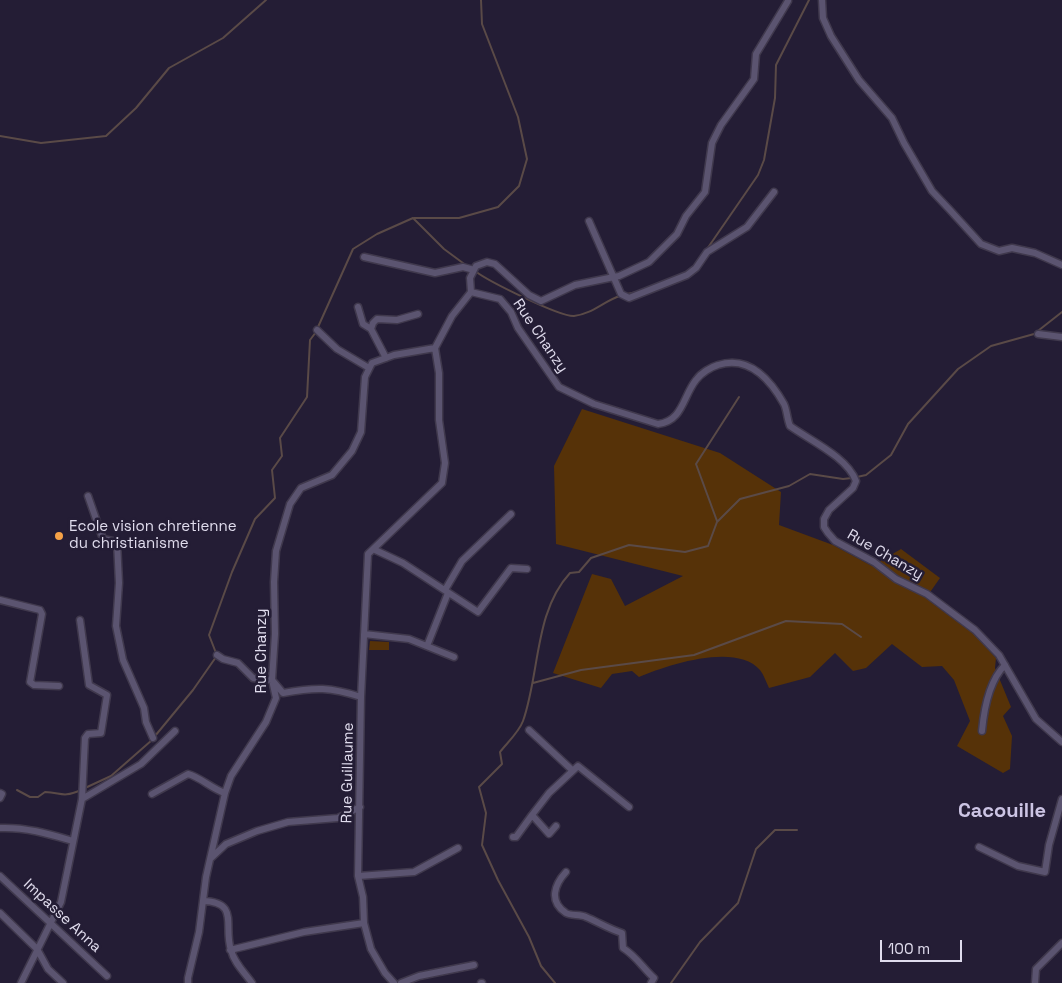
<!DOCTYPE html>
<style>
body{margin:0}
#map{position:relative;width:1062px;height:983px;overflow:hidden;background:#241d35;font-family:"Space Grotesk",sans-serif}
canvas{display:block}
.scale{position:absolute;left:880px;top:940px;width:82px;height:22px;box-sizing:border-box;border:2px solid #e0dced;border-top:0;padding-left:6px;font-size:15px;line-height:18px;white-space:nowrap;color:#e0dced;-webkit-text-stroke:4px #241d35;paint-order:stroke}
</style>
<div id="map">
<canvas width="1062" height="983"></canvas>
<div class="scale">100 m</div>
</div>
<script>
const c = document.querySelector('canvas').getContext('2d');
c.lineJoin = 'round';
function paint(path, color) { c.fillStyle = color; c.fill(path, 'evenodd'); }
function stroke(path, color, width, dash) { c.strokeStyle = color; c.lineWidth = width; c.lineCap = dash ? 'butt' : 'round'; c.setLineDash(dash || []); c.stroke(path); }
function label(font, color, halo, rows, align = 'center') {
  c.font = font + ' "Space Grotesk",sans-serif'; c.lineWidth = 5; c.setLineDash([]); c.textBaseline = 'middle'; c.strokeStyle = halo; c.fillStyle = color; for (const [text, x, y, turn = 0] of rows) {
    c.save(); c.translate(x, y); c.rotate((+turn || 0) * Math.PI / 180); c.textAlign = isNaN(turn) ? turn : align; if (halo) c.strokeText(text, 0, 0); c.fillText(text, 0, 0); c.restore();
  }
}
paint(new Path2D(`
 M582,409L720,453L781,492L779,525L833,545L872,566L901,549L940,578L926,598L974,634L996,658L995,668L1011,707L1003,716L1012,736L1010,769L1003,773L957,746L970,721L954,680L942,666L922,667L892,644L866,668L853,671L835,653L810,677L769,688C766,682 764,675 760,670C736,642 667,665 639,677L632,671L612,674L601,688L553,673L592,574L611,579L625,606L683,576L556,544L554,466Z
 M370,641L389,642V650H369Z`), '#563208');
stroke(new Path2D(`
 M0,136L41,143L106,136L136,108L169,68L223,38L266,0
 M414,218H459L498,207L519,186L527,159L518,117L482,24L481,0
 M707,249L758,175L764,160L775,98L776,65L809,0
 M475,271C488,281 560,317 574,316C592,314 604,301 620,296
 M627,294L637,292
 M318,327L353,249L377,234L413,218L444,249L467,266
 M857,477L866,475L891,455L908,424L958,369L991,346L1034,334L1062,312
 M717,521L696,464L739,397
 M216,653L209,635L232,572L255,519L275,498L272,470L282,456L280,438L307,397L310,340L316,332
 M533,683L581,670L694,655L786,621L842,624L861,637
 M155,736L193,690L216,657
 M85,788L111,776L152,740
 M17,790L30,797H38L45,792C63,793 62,798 81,790
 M555,983L541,966L529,937L498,880L482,845L486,813L479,787L502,764L500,752C507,743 519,732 523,721C540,673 534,612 570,573L579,572L591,558L629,545L685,552L708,546L717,522L740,499L789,486L810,474L843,479L852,478
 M671,983L700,942L738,903L756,849L775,830H797`), '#5a4a47', 2);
const minor = new Path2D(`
 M822,0L823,18L831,36L859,80L892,118L904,143L932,191L949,209L981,244L999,251L1012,248L1035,253L1062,265
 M589,221L621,294L629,298L687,275L696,268L707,252L747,227L774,192
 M364,257L435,273L463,267L474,270
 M471,292L470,278L476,266L487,262L495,264L529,295L541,301L575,285L619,276L649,262L677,234L686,216L705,192L712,143L721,125L754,79L756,54L788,1
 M358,307L363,324L371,329L386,358
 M371,329L373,323L377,319L397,320L418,314
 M317,330L337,349L369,368
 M1038,334L1062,337
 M88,496L103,539L117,542L119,583L116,626L123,660L144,708L146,722L153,738
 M373,549L403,563L478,612L511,568L527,569
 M445,590L462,561L511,514
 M0,600L40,610L42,614L30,682L34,685L59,686
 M364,634L409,639L454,657
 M427,646L448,593
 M217,655L223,659L238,663L253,678L272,680L283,693C316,687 330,687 361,697
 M529,730L572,770
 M982,731C984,709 989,681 1005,665
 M0,793L2,794L0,798
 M152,794L188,774C200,777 212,789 225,793
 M82,799L141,764L175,731
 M532,815L549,793L578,766L629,807
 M0,828C26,827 49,834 73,841
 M513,837H516L532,815L549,834L556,826
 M979,847L1018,866L1045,872L1049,845L1062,799
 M211,858L226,844L257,831L288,822L338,818L360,807
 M566,872C555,884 548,901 566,913C571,916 580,914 586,917C598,922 609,929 622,933L623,948C636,956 643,968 654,978L651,983
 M0,876L107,976
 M358,876L414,872L458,848
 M203,901C240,902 223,926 231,950C234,963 245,973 252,983
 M0,913L37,949L48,969L63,983
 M230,950L304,932L364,923
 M21,983L61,902L82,799L85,738L88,734L101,733L107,695L89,685L80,620
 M188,983V978L199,932L206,877L225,793L231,776L266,722L276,698L272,680L275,634L274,582L276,551L290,504L301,488L332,475L352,451L361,432L365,377L372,363L394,355L435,348L452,316L471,292L500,299L511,312L518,328L559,387L594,404L658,424C683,421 683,396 696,380C701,373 711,367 718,365C749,355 770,379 784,404C787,410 787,419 790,426C811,441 847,457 856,481L853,488L829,510L824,519V527L828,533L835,541L874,562L896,579L927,594L975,630L999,655L1036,719L1062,742
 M394,983L385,973L371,949L364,923L363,897L358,876L361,697L368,554L442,483L445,463L439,420V373L435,348
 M401,983L419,976L474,965
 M481,983H482
 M1035,983L1036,969L1062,943`);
stroke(minor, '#40394d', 9);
stroke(minor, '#5b5470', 6);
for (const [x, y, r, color] of [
 [59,536,5,"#f6a247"]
]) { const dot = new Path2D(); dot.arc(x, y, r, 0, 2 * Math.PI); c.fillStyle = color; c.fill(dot); stroke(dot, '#241d35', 2); }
label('15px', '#e0dced', '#241d35', [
 ["Rue Chanzy",540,336,56],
 ["Rue Chanzy",885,555,30],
 ["Rue Chanzy",262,651,-90],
 ["Rue Guillaume",348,773,-89],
 ["Impasse Anna",62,916,43]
]);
label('15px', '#e0dced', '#241d35', [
 ["Ecole vision chretienne",69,527],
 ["du christianisme",69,544]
], 'left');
label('bold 20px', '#ccc4e4', '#241d35', [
 ["Cacouille",1002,812]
]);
</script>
